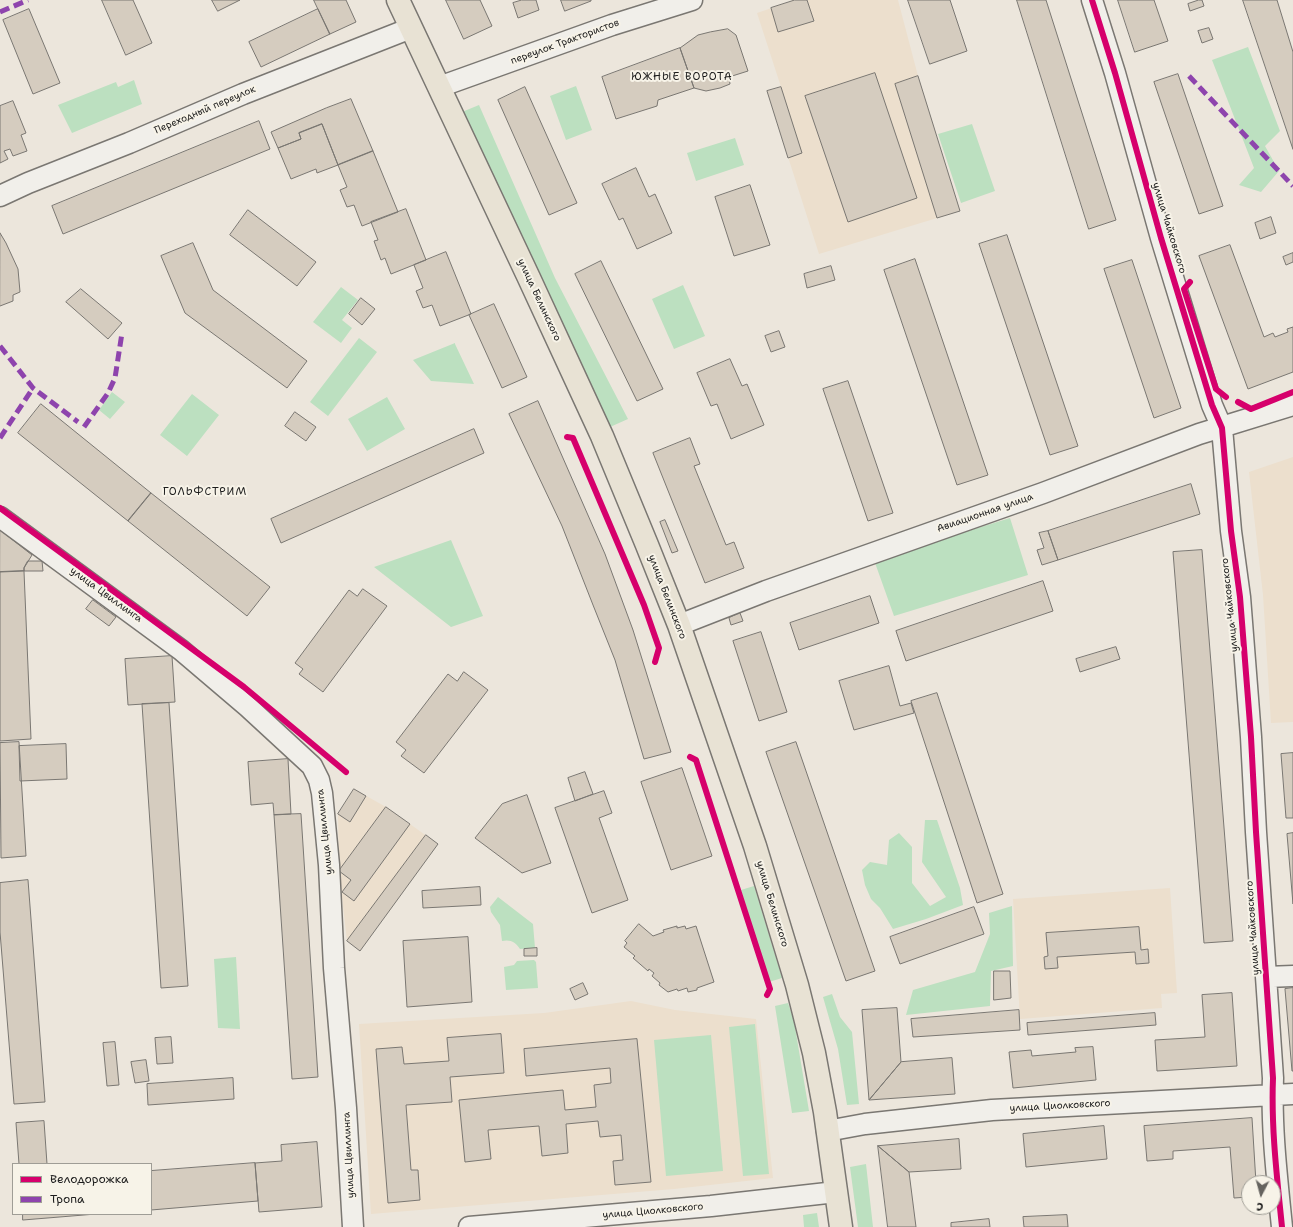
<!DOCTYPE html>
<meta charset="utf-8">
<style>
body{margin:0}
#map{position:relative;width:1293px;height:1227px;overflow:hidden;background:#ece6dc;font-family:"Shantell Sans",sans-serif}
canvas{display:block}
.legend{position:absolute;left:12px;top:1163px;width:140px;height:52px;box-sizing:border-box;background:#f7f3e8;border:1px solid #9f9d96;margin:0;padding:5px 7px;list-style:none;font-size:12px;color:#1c1c1c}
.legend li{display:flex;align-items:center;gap:8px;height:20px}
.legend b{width:20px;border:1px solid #9f9d96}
.north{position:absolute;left:1241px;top:1175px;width:40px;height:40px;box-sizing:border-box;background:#f7f3e8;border:1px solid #9f9d96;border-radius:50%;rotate:186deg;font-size:11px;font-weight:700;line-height:16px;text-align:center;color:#1c1c1c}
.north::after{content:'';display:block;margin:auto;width:14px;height:18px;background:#65635f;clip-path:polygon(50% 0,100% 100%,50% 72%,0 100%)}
</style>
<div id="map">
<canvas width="1293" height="1227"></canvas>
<ul class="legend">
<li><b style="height:5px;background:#d6006c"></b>Велодорожка</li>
<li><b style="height:5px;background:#8e44ad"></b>Тропа</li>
</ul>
<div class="north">С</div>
</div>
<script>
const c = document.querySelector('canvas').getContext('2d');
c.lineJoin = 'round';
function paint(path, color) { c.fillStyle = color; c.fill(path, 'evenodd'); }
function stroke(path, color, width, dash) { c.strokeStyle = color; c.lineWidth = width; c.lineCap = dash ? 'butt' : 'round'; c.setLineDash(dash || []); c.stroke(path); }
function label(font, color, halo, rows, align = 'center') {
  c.font = font + ' "Shantell Sans",sans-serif'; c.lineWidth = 4; c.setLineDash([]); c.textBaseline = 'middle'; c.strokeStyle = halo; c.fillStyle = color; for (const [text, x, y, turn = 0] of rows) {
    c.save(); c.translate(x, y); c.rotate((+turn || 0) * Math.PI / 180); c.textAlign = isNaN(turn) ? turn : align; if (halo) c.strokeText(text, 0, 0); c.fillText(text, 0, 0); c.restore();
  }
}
paint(new Path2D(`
 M795,0H898L918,76L960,211L819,254L767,91L781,87L757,13Z
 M1293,457V722L1271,723L1263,595L1249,472Z
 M354,789L386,807L438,844L360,951L347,941L339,871L338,814Z
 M1170,888L1177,993L1161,994L1162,1008L1020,1019L1013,899Z
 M631,1001L675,1010L756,1019L773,1178L674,1189L371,1214L359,1024L544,1013Z`), '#ecdfcd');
paint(new Path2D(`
 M1248,47L1280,131L1265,146L1279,171L1261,192L1239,185L1254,168L1212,60Z
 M134,80L142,104L72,133L58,105L116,82L118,87Z
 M576,86L592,130L566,140L550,96Z
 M479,105L555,278L628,419L610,427L462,112Z
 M972,124L995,191L961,203L938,134Z
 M735,138L744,165L696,181L687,153Z
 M683,285L705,336L674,349L652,299Z
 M341,287L358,300L342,320L352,328L341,343L313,322Z
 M359,338L377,352L328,416L310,402Z
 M455,343V344L474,384L431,381L413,360Z
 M112,392L125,402L110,419L99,410Z
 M192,394L219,415L187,456L160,435Z
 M387,397L405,429L367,451L348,419Z
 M1010,518L1028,575L894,616L874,560Z
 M451,540L483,616L451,627L374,567Z
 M925,820H937L960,888L963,905L926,919L893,929L880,908L871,899L865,885L862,870L870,862L887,865L889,840L899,833L912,847V883L930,906L946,897L922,862Z
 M754,886L782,978L769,982L741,890Z
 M498,897L533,924L535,948L520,949C516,942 510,939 502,941L500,925L491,912L490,907Z
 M1012,906L1013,966L991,971L990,1006L906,1015L913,990L975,972L990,934L989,913Z
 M236,957L240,1029L218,1028L214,959Z
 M534,960L536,962L538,988L506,990L504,967L514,965L517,961Z
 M832,994L840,1017L852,1032L859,1104L847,1105L838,1049L823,997Z
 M788,1003L794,1021L809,1111L792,1113L775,1006Z
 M755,1024L769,1174L743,1176L729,1027Z
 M711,1035L723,1171L666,1176L654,1040Z
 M866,1164L873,1227H858L850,1167Z
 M817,1213L819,1227H804L803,1215Z`), '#bce0c0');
const building = new Path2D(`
 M102,0H133L152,43L126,55Z
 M212,0H240L218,11Z
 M314,0H346L356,22L330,34Z
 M446,0H480L492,26L464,39Z
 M522,0H536L539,10L518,18L513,3Z
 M561,0H591V1L565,11Z
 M795,0H807L814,21L778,32L771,8Z
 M908,0H950L967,51L930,64Z
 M1017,0H1046L1116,220L1089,229Z
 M1118,0H1154L1168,41L1135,52Z
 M1199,0H1202L1204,6L1190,11L1188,4Z
 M1243,0H1277L1293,52V149Z
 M29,9L60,83L33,94L3,20Z
 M318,9L330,34L261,67L249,42Z
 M1209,28L1213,39L1202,43L1198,31Z
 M728,29L736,35L748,71L729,77L730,84L720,88L706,91L694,88L680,48L698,35L710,32Z
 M680,48L694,88L658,100L657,106L616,119L602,77Z
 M875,73L917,198L848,222L805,96Z
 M1178,74L1223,206L1199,214L1154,82Z
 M918,76L960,211L937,218L895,84Z
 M525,87L577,203L549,215L498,100Z
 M781,87L802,153L788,158L767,91Z
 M351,99L373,151L338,165L322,124L299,133L301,139L278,148L271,132L326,108Z
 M13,101L26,133L21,135L27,151L13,156L10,149L4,151L8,159L0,163V106Z
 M259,121L270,149L63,234L52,206Z
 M322,124L338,165L317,173L316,169L291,179L278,148L301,139L299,133Z
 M373,151L398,212L362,226L354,205L347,207L340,190L347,187L338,165Z
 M636,168L649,197L655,194L672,233L637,249L623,218L619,220L602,184Z
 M750,185L770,245L734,256L715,197Z
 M406,209L426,260L391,274L385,258L381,260L374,241L378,240L371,222Z
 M248,210L316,262L297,286L230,235Z
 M1271,217L1276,233L1260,239L1255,223Z
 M0,233L6,243L18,269L20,292L13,295V301L0,306Z
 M1007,235L1078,446L1050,455L979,244Z
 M193,243L213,290L307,361L287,388L185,313L161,256Z
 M1230,245L1264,337L1273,333L1275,337L1288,332L1287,329L1293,327V372L1248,389L1199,256Z
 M446,252L471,314L440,326L432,305L423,308L416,291L423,288L414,265Z
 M1293,253V262L1286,265L1283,257Z
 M915,259L988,475L957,485L884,270Z
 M1132,260L1181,408L1154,418L1104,269Z
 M601,261L663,389L637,401L575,274Z
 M831,266L835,280L807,288L804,274Z
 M81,289L122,323L108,339L66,302Z
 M361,298L375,309L362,325L349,314Z
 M494,304L527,377L502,388L469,315Z
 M779,331L785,347L771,352L765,336Z
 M730,359L742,386L747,384L764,425L731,439L717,404L711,406L697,373Z
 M848,381L893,513L868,521L823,389Z
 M538,401L605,554L633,630L671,752L644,759L615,660L593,605L562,526L509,414Z
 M41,404L151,493L128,521L18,433Z
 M295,412L316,427L306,441L285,426Z
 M474,429L484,453L281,543L271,519Z
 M690,438L700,464L694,466L726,545L734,542L744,568L705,583L653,453Z
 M1191,484L1200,514L1058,560L1048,531Z
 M151,493L270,587L247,616L128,521Z
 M665,520L678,551L672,553L660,522Z
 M0,530L32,555L24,568V571L0,572Z
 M1048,531L1058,560L1042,565L1037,550L1044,548L1039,533Z
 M1202,550L1233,941L1204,943L1173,552Z
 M28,561H42L43,571H24V568Z
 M24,571L31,739L0,741V572Z
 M1043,581L1053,611L906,661L896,631Z
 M363,589L387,606L323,692L299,674L303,669L295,663L349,590L357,596Z
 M870,596L879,623L799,650L790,623Z
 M93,600L116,617L109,626L86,609Z
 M740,613L743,621L731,625L729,618Z
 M761,632L787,712L759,721L733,641Z
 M1116,647L1120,659L1080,672L1076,659Z
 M172,656L175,702L128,705L125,659Z
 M889,666L900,706L911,703L914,713L854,730L839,681Z
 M464,672L488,690L424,773L401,756L406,750L396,742L448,674L457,681Z
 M937,693L1003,894L977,903L911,701Z
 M169,703L188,986L161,988L142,704Z
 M19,742L26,856L1,858L0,743Z
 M796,742L875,971L846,981L766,752Z
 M66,744L67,779L20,781L19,746Z
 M1293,753V818H1286L1281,754Z
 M288,759L291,814L274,815L273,803L251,805L248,762Z
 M682,768L712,856L671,870L641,782Z
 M585,772L593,794L575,801L568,778Z
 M354,789L366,796L350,822L338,814Z
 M604,791L612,813L599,818L628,900L592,913L555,808Z
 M527,795L551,863L522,873L475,838L502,804Z
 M386,807L410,824L354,901L342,892L351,880L339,871Z
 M301,814L318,1077L292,1079L274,815Z
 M1293,833V904L1287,834Z
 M426,835L438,844L360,951L347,941Z
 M28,880L45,1102L14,1104L0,932V883Z
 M480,887L481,905L423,908L422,891Z
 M974,907L984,934L900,964L890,937Z
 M639,924L653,936L664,932L663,930L677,926V928L685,926L686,929L696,926L714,982L697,988V990L688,992L687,988L678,991L677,989L668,992L659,985L660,983L652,976L654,973L649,969L648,971L633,958L635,956L624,947L627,943L625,941Z
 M1139,927L1141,950L1148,949L1149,963L1136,964L1135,952L1057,957L1058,968L1045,969L1044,957L1048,956L1046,933Z
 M468,937L472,1002L407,1007L403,941Z
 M537,948V956H524V949Z
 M994,971H1010L1011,998L994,1000Z
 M583,983L588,994L575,1000L570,989Z
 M1293,988V1071H1292L1285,989Z
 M1232,993L1237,1066L1157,1071L1155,1040L1205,1037L1202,995Z
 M897,1008L901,1062L869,1100L862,1010Z
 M1019,1010L1020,1030L913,1037L911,1019Z
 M1155,1013L1156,1025L1028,1035L1027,1023Z
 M501,1034L504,1073L450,1077L452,1102L406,1105L411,1170H418L420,1200L388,1203L376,1049L402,1047L404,1064L449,1061L447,1038Z
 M171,1037L173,1063L157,1064L155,1038Z
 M637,1039L651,1182L615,1185L613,1161L623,1160L621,1135L600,1137L598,1121L566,1124L568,1153L542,1156L539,1126L488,1130L491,1159L465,1162L459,1100L563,1090L565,1110L596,1107L594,1085L611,1083L610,1068L526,1076L524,1049Z
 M115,1042L119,1085L107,1086L103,1043Z
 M1093,1047L1096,1080L1013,1088L1009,1052L1031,1050L1032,1056L1076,1052L1075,1048Z
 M952,1058L955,1094L869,1100L901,1062Z
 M146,1060L149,1081L135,1083L131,1062Z
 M233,1078L234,1099L148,1105L147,1084Z
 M1252,1118L1256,1183H1249V1197L1234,1198L1230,1147L1173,1151V1159L1147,1161L1144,1126Z
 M44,1121L47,1164H19L16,1123Z
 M1104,1126L1107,1159L1026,1167L1023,1134Z
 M959,1139L961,1169L909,1172L878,1146Z
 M317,1142L322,1207L259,1212L255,1163L282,1161L281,1145Z
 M878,1146L909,1172L916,1227H888Z
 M255,1163L258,1201L151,1210V1171Z
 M23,1214H96L23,1220Z
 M1067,1215L1068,1227H1024L1023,1217Z
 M989,1219L990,1227H951V1223Z`);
paint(building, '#d5ccbf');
stroke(building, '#7a7772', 1);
const minor = new Path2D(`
 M1092,0L1115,73L1161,238L1212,405L1222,428L1231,531L1240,597L1251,737L1256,832L1273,1078C1271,1128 1277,1177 1282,1227
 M439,87L612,25L692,0
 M0,196L28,183L129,143L243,94L411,28
 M0,517L181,650L248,707L312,766L319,780L322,793L329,865L334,968L346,1108L353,1227
 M679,625L766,591L1043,493L1199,434L1293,405
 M1266,977L1293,976
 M827,1131L865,1124L992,1110L1293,1094
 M469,1227L711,1206L836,1192`);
const major = new Path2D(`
 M398,0L529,278L602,436L647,545L679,625L755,846L797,985L814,1053L825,1112L841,1227`);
stroke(minor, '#7a7772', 23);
stroke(major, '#7a7772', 25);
stroke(minor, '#f1efea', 20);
stroke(major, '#e8e2d4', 22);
stroke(new Path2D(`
 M0,12L28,0
 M1189,76L1293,186
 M0,346L33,388L78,422
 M84,427L108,393L115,378L122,333
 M0,438L33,388`), '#8e44ad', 5, [10, 5]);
stroke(new Path2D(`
 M1092,0L1115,73L1161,238L1212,405L1222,428L1231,531L1240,597L1251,737L1256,832L1273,1078C1271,1128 1277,1177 1282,1227
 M1190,282L1184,289L1216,389L1226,397
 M1238,402L1251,409L1293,392
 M567,437L573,438L644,605L659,648L655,662
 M0,508L244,687L346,772
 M690,757L696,760L770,989L767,995`), '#d6006c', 6);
label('10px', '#1c1c1c', '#f7f3e8', [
 ["переулок Трактористов",565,42,-20],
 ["Переходный переулок",205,110,-23],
 ["улица Чайковского",1169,228,73],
 ["улица Белинского",539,300,65],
 ["Авиационная улица",985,513,-19],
 ["улица Цвиллинга",106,595,36],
 ["улица Белинского",667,597,69],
 ["улица Чайковского",1230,605,-96],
 ["улица Цвиллинга",325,832,-96],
 ["улица Белинского",772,904,73],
 ["улица Чайковского",1253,928,-94],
 ["улица Циолковского",1060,1106,-3],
 ["улица Цвиллинга",349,1155,-93],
 ["улица Циолковского",653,1211,-5]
]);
c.letterSpacing = '1px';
label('11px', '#1c1c1c', '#f7f3e8', [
 ["ЮЖНЫЕ ВОРОТА",682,77],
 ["ГОЛЬФСТРИМ",205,492]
]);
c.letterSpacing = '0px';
</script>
